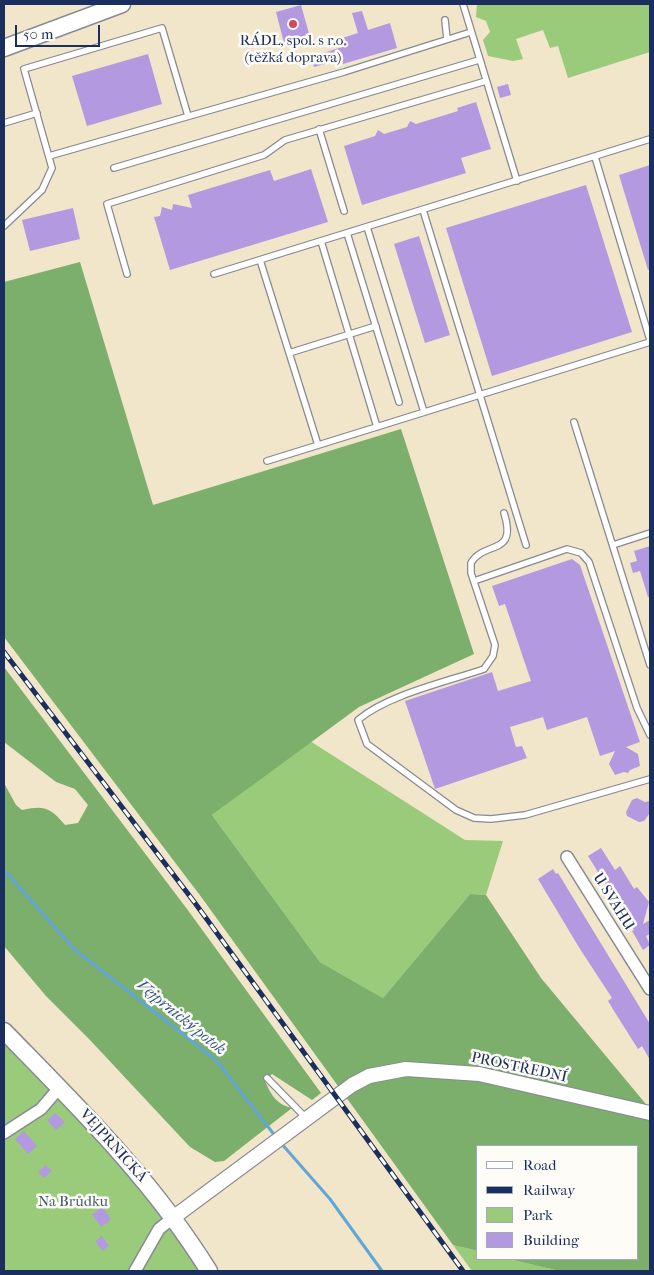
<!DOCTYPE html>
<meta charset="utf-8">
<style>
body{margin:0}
#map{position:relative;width:654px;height:1275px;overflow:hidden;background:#f1e5ca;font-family:"IM FELL French Canon",serif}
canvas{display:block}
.frame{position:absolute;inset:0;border:5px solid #1b2f5e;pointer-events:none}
.legend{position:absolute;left:476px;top:1145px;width:162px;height:115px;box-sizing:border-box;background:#fdfcf7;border:1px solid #a3aaba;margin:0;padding:6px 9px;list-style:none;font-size:15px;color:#1b2f5e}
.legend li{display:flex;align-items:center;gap:10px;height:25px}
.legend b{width:25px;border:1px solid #a3aaba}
.scale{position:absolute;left:15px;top:25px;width:85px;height:22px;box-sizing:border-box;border:2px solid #1b2f5e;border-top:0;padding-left:6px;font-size:15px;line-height:18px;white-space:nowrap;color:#1b2f5e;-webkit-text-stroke:4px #fdfcf7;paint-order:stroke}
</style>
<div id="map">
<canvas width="654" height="1275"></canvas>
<div class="frame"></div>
<ul class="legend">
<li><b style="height:6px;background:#fff"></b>Road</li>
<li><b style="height:6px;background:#1b2f5e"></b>Railway</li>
<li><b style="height:14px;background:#9acb7b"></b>Park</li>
<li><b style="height:14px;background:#b39ae0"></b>Building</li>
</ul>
<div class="scale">50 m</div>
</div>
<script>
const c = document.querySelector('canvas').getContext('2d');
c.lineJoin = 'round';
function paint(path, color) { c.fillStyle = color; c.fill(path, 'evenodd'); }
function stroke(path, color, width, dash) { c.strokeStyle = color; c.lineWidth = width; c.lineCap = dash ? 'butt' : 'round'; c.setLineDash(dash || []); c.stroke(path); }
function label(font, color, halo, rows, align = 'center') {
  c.font = font + ' "IM FELL French Canon",serif'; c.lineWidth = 5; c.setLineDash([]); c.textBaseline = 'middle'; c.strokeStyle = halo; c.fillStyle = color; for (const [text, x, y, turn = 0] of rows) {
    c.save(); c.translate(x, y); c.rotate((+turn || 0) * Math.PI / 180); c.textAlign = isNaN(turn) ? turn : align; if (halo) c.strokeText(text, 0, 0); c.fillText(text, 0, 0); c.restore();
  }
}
paint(new Path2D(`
 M477,4H650V52L568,78L558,46L550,48L543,30L516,39L523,59L513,61L488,56L483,40L490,32L486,21L476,17Z
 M310,741L465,840L503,841L486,895L470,894L383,998L320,962L212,815Z
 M4,1031L112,1141L209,1271H4Z
 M453,1245L478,1251V1259H509L559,1271H472Z`), '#9acb7b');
paint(new Path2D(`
 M80,262L153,505L401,429L474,654L359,707L212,815L320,962L383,998L470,894L486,895L541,978L650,1109V1271H559L509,1259H638V1146H478V1251L453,1245L202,898L4,637V282Z
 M4,667L187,909L321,1093L312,1100L272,1074L265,1081C271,1095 277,1105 292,1108L224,1161L215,1162L190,1147L90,1040L46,996L4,946V783L16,805L22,810C44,805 50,807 65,825L78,823L88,805L75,789L56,782L4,742Z`), '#7baf6b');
stroke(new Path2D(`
 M4,870L74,949L216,1060L276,1137
 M280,1142L330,1199L382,1271`), '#62a6d7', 3);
paint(new Path2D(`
 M301,5L310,37L284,43L276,12Z
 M362,11L368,30L390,23L397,48L343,64L342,59L314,67L311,57L339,48L336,40L358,33L352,13Z
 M148,54L162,104L87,126L72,76Z
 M508,84L511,95L500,98L497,87Z
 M476,102L491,149L461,158L466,173L362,205L344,146L375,136L378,130L384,134L407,127L410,121L416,124L458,111L457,108Z
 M650,165V269L648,270L619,175Z
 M311,169L328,222L170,270L154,217L160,216L162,207L172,210L173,204L192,208L188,195L270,170L274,181Z
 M586,185L632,332L492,376L446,228Z
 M73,208L80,239L30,251L22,220Z
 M419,236L450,335L425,343L394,244Z
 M650,546V597H648L640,571L633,573L630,563L637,561L634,551Z
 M572,559L580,565L640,742L626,747L638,754L640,766L630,770L628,773L624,772L615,775L609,764L615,751L600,756L587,717L547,730L543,717L510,727L516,747L522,746L527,758L435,789L405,701L492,672L498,691L531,681L505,604L499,606L492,586Z
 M637,798L645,802L650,801V813L644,821L639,822L627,816L626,812L632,800Z
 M601,848L615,870L620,866L634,889L637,887L649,902L643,924L650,920V934L646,936L650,945L643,950L632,931L634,930L588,856Z
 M553,869L556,874L558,873L650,1024V1060L642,1046L638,1049L614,1011L608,1001L612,998L580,949L538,879Z
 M55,1113L65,1122L56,1130L47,1120Z
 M24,1131L37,1146L28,1154L15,1139Z
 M46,1165L52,1171L44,1178L38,1172Z
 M103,1207L111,1220L101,1227L92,1214Z
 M102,1236L109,1246L102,1251L95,1241Z`), '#b39ae0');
const service = new Path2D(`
 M463,4L517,181
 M445,20L447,39
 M4,123L37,113
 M319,129L344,211
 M49,156L344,72L471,32
 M595,157L650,340
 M114,168L479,60
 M423,210L526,545
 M4,226L42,190L52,168L24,69L162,28L188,116
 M367,227L424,412
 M347,233L399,402
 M321,241L377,427
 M260,260L318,445
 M127,274L107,204L264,155L285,140L486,81
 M214,274L650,139
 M289,353L376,326
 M574,422L650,665
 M267,461L650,342
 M504,513C518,557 484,540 471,563V573L495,645L493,656L484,669C446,682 387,695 358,720L367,744L456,810L474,818L491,819L525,815L650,779
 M613,545L650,533
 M474,581L567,549L581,553L589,562L637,708L650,735
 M267,1078L307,1119`);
const minor = new Path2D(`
 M567,857L650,989
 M4,1133L41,1109L59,1088
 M135,1271L159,1229L174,1217`);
const tertiary = new Path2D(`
 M174,1217L352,1085L369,1076L406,1069L479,1074L650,1113`);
const secondary = new Path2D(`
 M4,48L122,4
 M4,1031C80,1109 151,1178 209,1271`);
stroke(service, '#868a94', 8);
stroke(minor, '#868a94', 14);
stroke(tertiary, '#868a94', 16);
stroke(secondary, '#868a94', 19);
stroke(service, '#fff', 5.5);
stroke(minor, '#fff', 11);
stroke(tertiary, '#fff', 14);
stroke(secondary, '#fff', 16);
const rail = new Path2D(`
 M4,652L195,903L463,1271`);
stroke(rail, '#1b2f5e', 5);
stroke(rail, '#fdfcf7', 3, [9]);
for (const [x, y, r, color] of [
 [293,24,5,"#d1495b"]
]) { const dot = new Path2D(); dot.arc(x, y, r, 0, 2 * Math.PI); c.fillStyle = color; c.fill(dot); stroke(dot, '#fdfcf7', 2); }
label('15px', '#1b2f5e', '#fdfcf7', [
 ["RÁDL, spol. s r.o.",293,41],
 ["(těžká doprava)",293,58]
]);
label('15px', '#1b2f5e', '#fdfcf7', [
 ["U SVAHU",613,902,58],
 ["PROSTŘEDNÍ",519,1068,12],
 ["VEJPRNICKÁ",113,1146,48]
]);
label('15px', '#415e67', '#fdfcf7', [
 ["Na Brůdku",73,1202]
]);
label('italic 16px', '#345988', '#fdfcf7', [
 ["Vejprnický potok",181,1018,39]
]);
</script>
